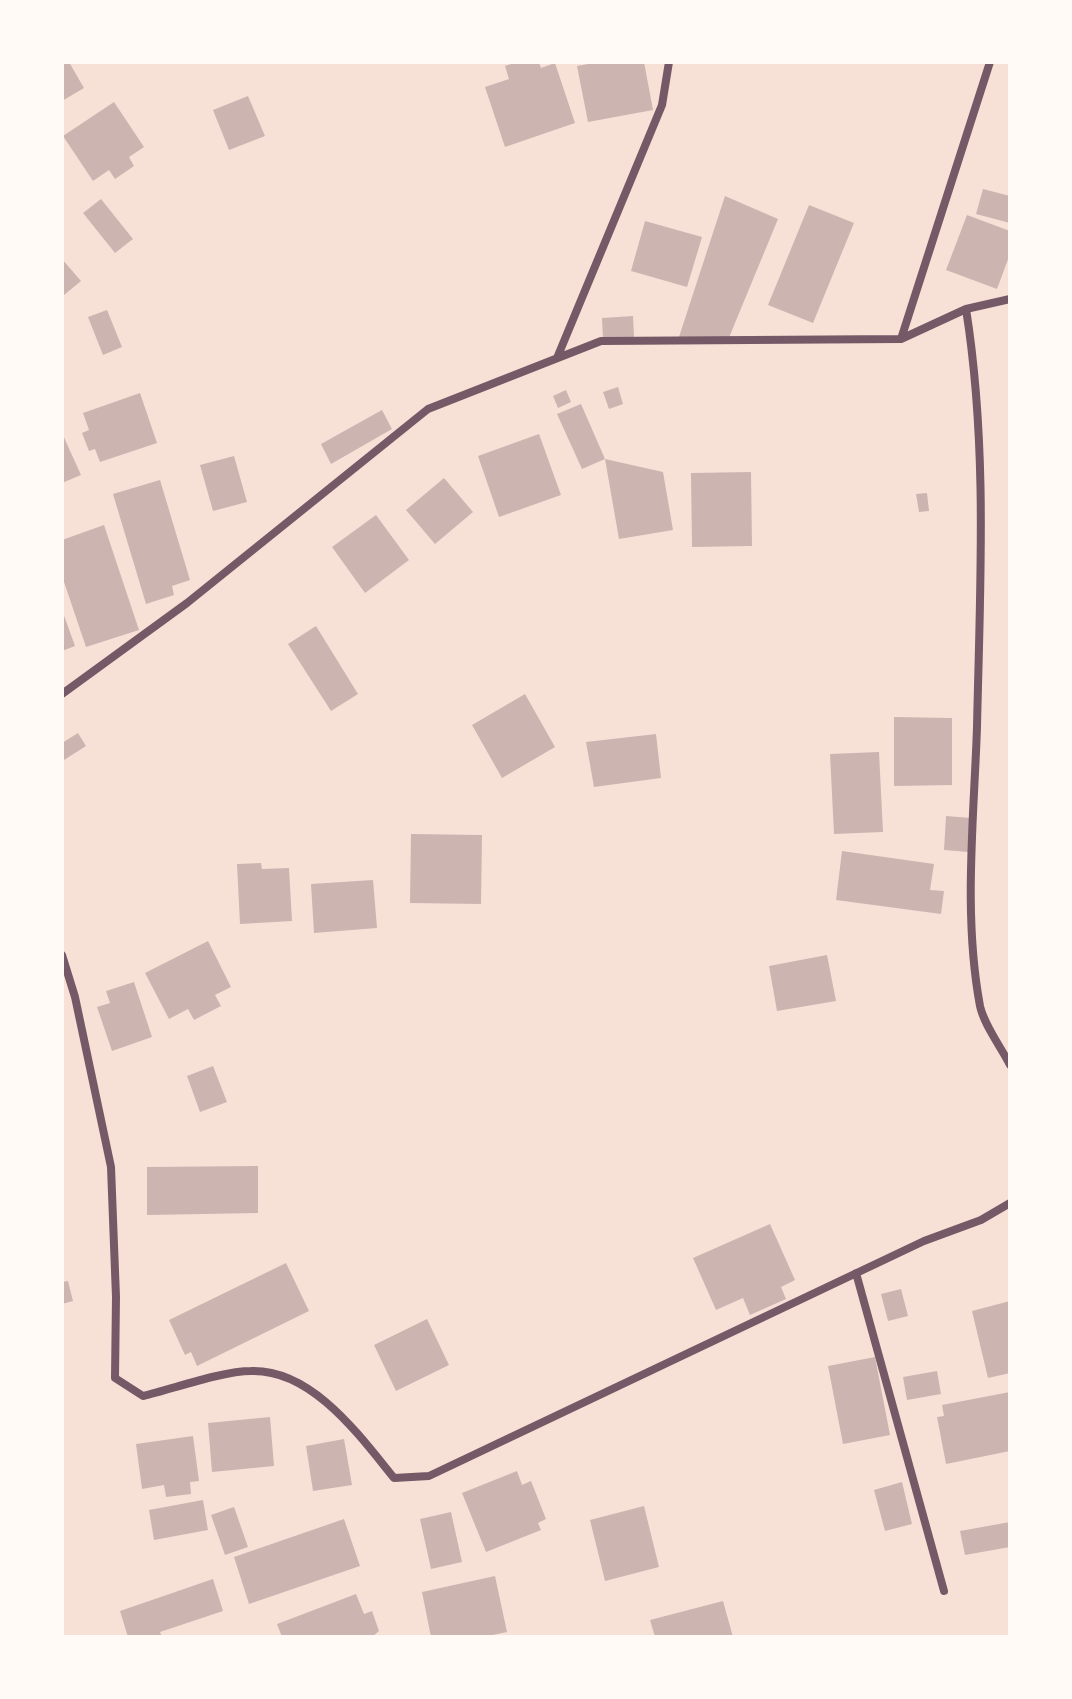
<!DOCTYPE html>
<style>
body{margin:0}
#map{position:relative;width:1072px;height:1699px;overflow:hidden;background:#f7e1d7;font-family:Overpass,sans-serif}
canvas{display:block}
.frame{position:absolute;inset:0;border:64px solid #fffaf5;pointer-events:none}
</style>
<div id="map">
<canvas width="1072" height="1699"></canvas>
<div class="frame"></div>
</div>
<script>
const c = document.querySelector('canvas').getContext('2d');
c.lineJoin = 'round';
function paint(path, color) { c.fillStyle = color; c.fill(path, 'evenodd'); }
function stroke(path, color, width, dash) { c.strokeStyle = color; c.lineWidth = width; c.lineCap = dash ? 'butt' : 'round'; c.setLineDash(dash || []); c.stroke(path); }
paint(new Path2D(`
 M62,62H69L84,88L62,101Z
 M517,62H539L541,68L555,63L575,123L505,147L485,87L509,79L505,66Z
 M599,62H644L653,110L588,122L577,66Z
 M248,96L265,136L229,150L213,110Z
 M114,102L144,147L129,157L134,166L115,179L109,170L93,181L63,136Z
 M983,189L1010,196V223L976,214Z
 M725,196L778,219L728,340H678Z
 M101,199L133,239L115,253L83,213Z
 M809,205L854,223L813,323L768,305Z
 M967,215L1010,231V254L997,289L946,270Z
 M645,221L702,237L687,287L631,271Z
 M62,259L81,281L64,295L62,292Z
 M107,310L122,347L103,355L88,317Z
 M633,316L634,337L603,339L602,318Z
 M618,387L623,404L609,409L603,392Z
 M566,390L571,402L558,408L553,396Z
 M140,393L157,443L100,462L95,449L89,451L82,433L89,430L83,413Z
 M581,404L605,459L582,469L557,414Z
 M382,410L392,429L331,464L321,444Z
 M62,433L81,475L62,483Z
 M539,434L561,495L499,517L478,456Z
 M234,456L247,502L213,511L200,465Z
 M605,459L663,472L673,530L619,539Z
 M751,472L752,546L692,547L691,473Z
 M444,478L473,512L435,544L406,510Z
 M160,480L190,580L172,586L174,595L146,604L113,494Z
 M927,493L929,511L919,512L916,494Z
 M376,515L409,560L365,593L332,547Z
 M104,525L139,630L86,647L62,576V540Z
 M62,610L75,646L62,651Z
 M316,626L358,694L331,711L288,644Z
 M525,694L555,747L502,778L472,725Z
 M894,717L952,718V785L894,786Z
 M78,733L86,746L64,760L62,743Z
 M656,734L661,778L594,787L586,742Z
 M879,752L883,832L834,834L830,754Z
 M946,816L971,818L969,852L944,850Z
 M411,834L482,835L481,904L410,903Z
 M842,851L934,864L930,890L944,891L941,914L836,900Z
 M261,863L262,869L289,868L292,921L240,924L237,864Z
 M373,880L377,928L314,933L311,884Z
 M208,941L231,987L215,995L221,1006L194,1020L188,1009L169,1019L145,973Z
 M827,955L836,1001L777,1011L769,966Z
 M134,982L152,1037L112,1051L97,1007L110,1003L106,991Z
 M213,1066L227,1102L200,1112L187,1076Z
 M258,1166V1213L147,1215V1167Z
 M770,1224L795,1280L781,1287L786,1299L750,1315L743,1298L716,1310L693,1258Z
 M286,1263L309,1311L197,1366L191,1352L185,1355L169,1320Z
 M68,1281L73,1301L62,1304V1282Z
 M901,1289L908,1316L888,1321L881,1294Z
 M1010,1301V1373L988,1378L972,1311Z
 M427,1319L449,1365L396,1391L374,1345Z
 M875,1357L890,1435L843,1444L828,1366Z
 M937,1371L941,1394L907,1400L903,1377Z
 M1010,1392V1451L946,1464L937,1417L944,1416L942,1405Z
 M270,1417L274,1466L212,1472L208,1423Z
 M193,1436L199,1481L190,1482L191,1494L166,1497L164,1485L142,1489L136,1444Z
 M344,1439L352,1485L313,1491L306,1446Z
 M517,1471L522,1485L531,1481L546,1519L538,1523L541,1530L486,1552L462,1493Z
 M902,1482L912,1524L885,1531L874,1490Z
 M203,1500L208,1530L154,1540L149,1510Z
 M644,1506L659,1567L605,1581L590,1520Z
 M234,1507L248,1547L225,1555L211,1515Z
 M451,1512L462,1562L431,1569L420,1519Z
 M344,1519L360,1566L249,1604L234,1557Z
 M1010,1522V1547L965,1555L960,1531Z
 M495,1576L507,1632L483,1637H431L422,1592Z
 M213,1579L223,1611L160,1632L162,1637H128L120,1611Z
 M356,1594L364,1614L372,1611L379,1631L372,1637H282L277,1624Z
 M723,1601L733,1637H655L650,1620Z`), '#ccb4b1');
stroke(new Path2D(`
 M966,309C988,447 980,588 977,727C974,818 963,915 980,1006C984,1025 1001,1047 1010,1065
 M901,339L990,62
 M557,358L662,105L669,62
 M62,694L187,603L428,409L601,341L901,339L966,309L1010,299
 M62,955L75,997L111,1167L116,1297L115,1378L143,1396C173,1389 222,1371 251,1371C312,1369 359,1435 394,1478L429,1476L924,1241L981,1220L1010,1203
 M856,1273L944,1591`), '#755966', 8);
</script>
